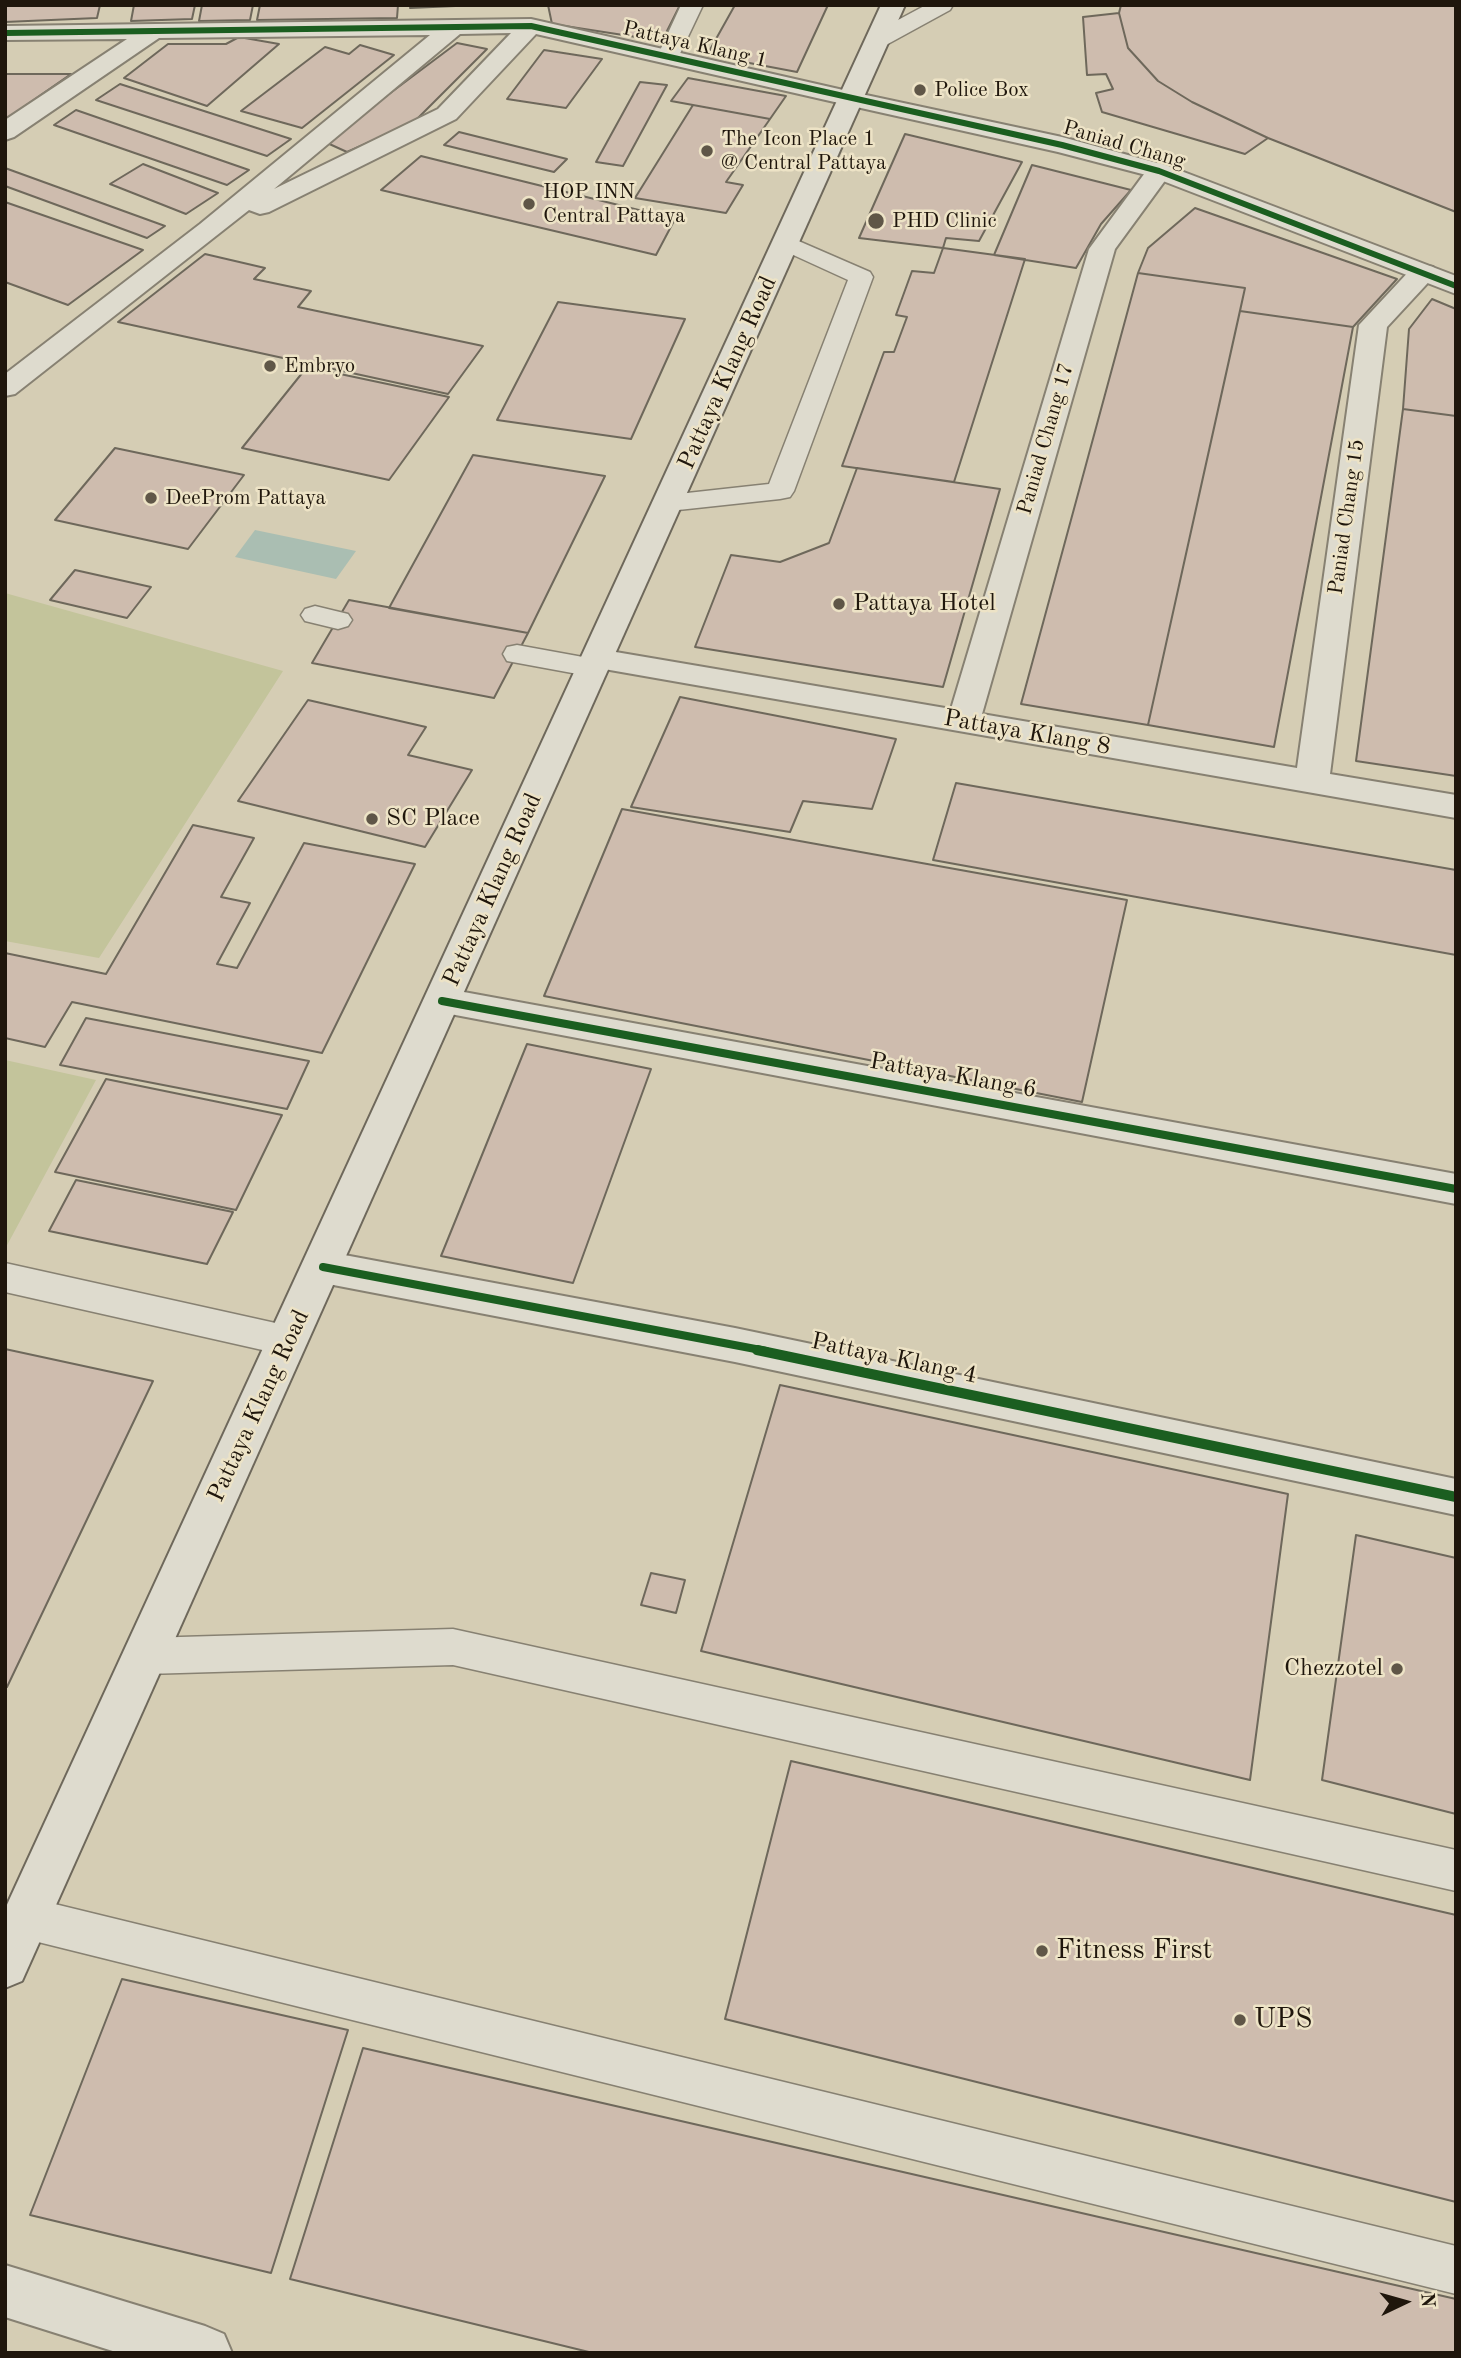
<!DOCTYPE html>
<style>
body{margin:0}
#map{position:relative;width:1461px;height:2358px;overflow:hidden;background:#d5cdb4;font-family:"Old Standard TT",serif}
canvas{display:block}
.frame{position:absolute;inset:0;border:7px solid #1f160c;pointer-events:none}
.north{position:absolute;left:1370px;top:2267px;width:70px;height:70px;-webkit-text-stroke:5px #ede3c6;paint-order:stroke;rotate:85deg;font-size:19px;font-weight:700;line-height:28px;text-align:center;color:#1f160c}
.north::after{content:'';display:block;margin:auto;width:24px;height:32px;background:#1f160c;clip-path:polygon(50% 0,100% 100%,50% 72%,0 100%)}
</style>
<div id="map">
<canvas width="1461" height="2358"></canvas>
<div class="frame"></div>
<div class="north">N</div>
</div>
<script>
const c = document.querySelector('canvas').getContext('2d');
c.lineJoin = 'round';
function paint(path, color) { c.fillStyle = color; c.fill(path, 'evenodd'); }
function stroke(path, color, width, dash) { c.strokeStyle = color; c.lineWidth = width; c.lineCap = dash ? 'butt' : 'round'; c.setLineDash(dash || []); c.stroke(path); }
function label(font, color, halo, rows, align = 'center') {
  c.font = font + ' "Old Standard TT",serif'; c.lineWidth = 5; c.setLineDash([]); c.textBaseline = 'middle'; c.strokeStyle = halo; c.fillStyle = color; for (const [text, x, y, turn = 0] of rows) {
    c.save(); c.translate(x, y); c.rotate((+turn || 0) * Math.PI / 180); c.textAlign = isNaN(turn) ? turn : align; if (halo) c.strokeText(text, 0, 0); c.fillText(text, 0, 0); c.restore();
  }
}
paint(new Path2D(`
 M5,593L283,671L99,958L5,941Z
 M5,1060L96,1080L5,1249Z`), '#c3c49b');
paint(new Path2D(`
 M255,530L356,551L336,579L235,557Z`), '#aabeb2');
const building = new Path2D(`
 M5,5H100L97,18L5,22Z
 M134,5H195L192,19L131,21Z
 M202,5H253L250,20L199,21Z
 M260,5H398L397,18L257,20Z
 M411,5H478L410,8Z
 M548,5H680L662,41L552,24Z
 M735,5H828L797,72L707,55Z
 M1121,5H1456V212L1268,138L1192,102L1158,81L1128,48L1119,13Z
 M1119,13L1128,48L1158,81L1192,102L1268,138L1245,154L1102,112L1096,93L1113,89L1106,74L1087,75L1083,17Z
 M239,37L279,44L207,106L124,78L168,44H226Z
 M457,43L487,49L413,123L347,152L325,142Z
 M360,45L394,55L302,128L241,111L325,47L349,54Z
 M544,50L602,59L566,108L507,99Z
 M5,74H71L5,120Z
 M688,78L786,96L770,119L671,101Z
 M640,82L667,85L623,166L596,162Z
 M120,84L291,139L267,156L96,100Z
 M693,105L770,119L726,182L743,185L726,213L635,198Z
 M76,110L249,170L227,185L54,125Z
 M459,132L567,159L554,172L444,145Z
 M905,134L1022,162L979,241L946,238L943,248L859,238Z
 M421,156L675,219L656,255L381,190Z
 M143,164L218,193L186,214L110,184Z
 M1032,165L1131,190L1101,224L1076,268L994,255Z
 M5,168L165,226L147,238L5,186Z
 M5,202L143,250L68,305L5,282Z
 M1195,208L1397,279L1353,327L1240,311L1245,288L1138,273L1148,248Z
 M943,248L1025,259L954,482L842,466L884,352H894L907,317L896,315L912,271L934,273Z
 M205,254L265,268L254,279L311,291L298,307L483,346L448,394L118,322Z
 M1138,273L1245,288L1148,725L1021,704Z
 M1432,299L1456,309V416L1403,409L1409,329Z
 M558,302L685,319L631,439L497,420Z
 M1240,311L1353,327L1274,747L1148,725Z
 M307,367L449,397L389,480L242,448Z
 M1403,409L1456,416V776L1356,761Z
 M115,448L244,475L188,549L55,520Z
 M473,455L605,476L528,633L389,608Z
 M857,468L1000,489L943,687L695,647L731,555L780,562L829,543Z
 M75,570L151,587L127,618L50,600Z
 M349,600L528,633L494,698L312,663Z
 M680,697L896,739L872,809L803,801L790,832L631,807Z
 M308,700L426,727L408,755L472,770L425,847L238,801Z
 M956,783L1456,870V955L933,860Z
 M622,809L1127,900L1082,1102L544,996Z
 M193,825L254,838L221,897L250,903L217,964L237,968L304,843L415,864L322,1053L72,1002L45,1047L5,1038V953L106,974Z
 M86,1018L309,1061L287,1109L60,1065Z
 M527,1044L651,1069L573,1283L441,1256Z
 M106,1079L282,1115L236,1210L55,1172Z
 M76,1180L233,1212L207,1264L49,1231Z
 M5,1349L153,1381L7,1687L5,1686Z
 M780,1385L1288,1494L1250,1780L701,1651Z
 M1356,1535L1456,1558V1814L1322,1780Z
 M651,1573L685,1580L676,1613L641,1605Z
 M791,1761L1456,1915V2202L725,2019Z
 M122,1979L348,2030L271,2273L30,2215Z
 M363,2048L1456,2299V2353H593L290,2279Z`);
paint(building, '#cebcae');
stroke(building, '#6e685b', 2);
const service = new Path2D(`
 M681,5H703L676,62H660L657,57Z
 M926,5H953L950,10L886,45H870L867,40L870,35Z
 M787,236L870,272L873,277L794,491L790,497L780,499L669,511L659,509L655,503L659,497L669,495L769,484L848,280L778,248L775,243L778,238Z
 M315,606L348,614L352,620L348,626L338,629L305,621L301,615L305,609Z
 M517,645L594,659L604,661L609,668L604,675L594,677L507,661L503,654L507,647Z
 M5,1263L289,1326L302,1330L307,1341L302,1352L289,1356L5,1292Z
 M453,1629L1456,1850V1891L453,1665L146,1674L132,1669L126,1656L132,1643L146,1638Z
 M26,1897L1456,2246V2294L26,1939L11,1933L5,1920L11,1903Z`);
const minor = new Path2D(`
 M531,19L852,92L861,94L864,99L861,104L852,106L536,34L456,119L269,212L260,214L249,210L15,394L5,396V374L200,224L430,35L159,38L14,137L5,140V120L127,39L5,40V26ZM511,33L438,109L274,189L460,34Z
 M1159,163L1168,166L1172,171L1115,249L982,714L1297,768L1359,325L1413,267L1423,265L1433,267L1437,273L1387,327L1330,774L1456,795V818L587,666L582,659L587,652L598,649L951,709L1089,249L1150,166Z
 M442,988L1456,1174V1204L429,1010L424,1001L429,992Z
 M323,1251L735,1328L1456,1479V1515L735,1362L323,1283L309,1278L303,1267L309,1256Z
 M5,2265L205,2326L224,2334L232,2353H119L5,2317Z`);
const tertiary = new Path2D(`
 M852,92L1062,137L1168,166L1456,276V294L1150,176L1058,152L843,104L840,99L843,94Z`);
const secondary = new Path2D(`
 M881,5H905L22,1981L5,1988V1909Z`);
stroke(service, '#878172', 3);
stroke(minor, '#878172', 4);
stroke(tertiary, '#878172', 4);
stroke(secondary, '#6e685b', 4);
paint(service, '#dedbce');
paint(minor, '#dedbce');
paint(tertiary, '#dedbce');
paint(secondary, '#dedbce');
stroke(new Path2D(`
 M5,33L531,26L1062,145L1159,171L1456,286`), '#1b5e20', 6);
stroke(new Path2D(`
 M442,1001L1456,1189
 M323,1267L766,1351`), '#1b5e20', 8);
stroke(new Path2D(`
 M757,1350L1456,1497`), '#1b5e20', 10);
for (const [x, y, r, color] of [
 [920,90,7,"#5f5647"],
 [707,151,7,"#5f5647"],
 [529,204,7,"#5f5647"],
 [876,221,9,"#5f5647"],
 [270,366,7,"#5f5647"],
 [151,498,7,"#5f5647"],
 [839,604,7,"#5f5647"],
 [372,819,7,"#5f5647"],
 [1397,1669,7,"#5f5647"],
 [1042,1951,7,"#5f5647"],
 [1240,2020,7,"#5f5647"]
]) { const dot = new Path2D(); dot.arc(x, y, r, 0, 2 * Math.PI); c.fillStyle = color; c.fill(dot); stroke(dot, '#ede3c6', 2.5); }
label('21px', '#1f160c', '#ede3c6', [
 ["Pattaya Klang 1",695,45,13],
 ["Paniad Chang",1124,145,16],
 ["Paniad Chang 17",1046,439,-74],
 ["Paniad Chang 15",1347,517,-82]
]);
label('21px', '#1f160c', '#ede3c6', [
 ["Police Box",934,90],
 ["The Icon Place 1",721,139],
 ["@ Central Pattaya",721,163],
 ["HOP INN",543,192],
 ["Central Pattaya",543,216],
 ["PHD Clinic",892,221],
 ["Embryo",284,366],
 ["DeeProm Pattaya",165,498]
], 'left');
label('24px', '#1f160c', '#ede3c6', [
 ["Pattaya Klang Road",728,373,-66],
 ["Pattaya Klang 8",1027,733,10],
 ["Pattaya Klang Road",493,890,-66],
 ["Pattaya Klang 6",953,1076,10],
 ["Pattaya Klang 4",894,1359,12],
 ["Pattaya Klang Road",259,1406,-65]
]);
label('24px', '#1f160c', '#ede3c6', [
 ["Pattaya Hotel",853,604],
 ["SC Place",386,819],
 ["Chezzotel",1383,1669,"right"]
], 'left');
label('28px', '#1f160c', '#ede3c6', [
 ["Fitness First",1056,1951],
 ["UPS",1254,2020]
], 'left');
</script>
